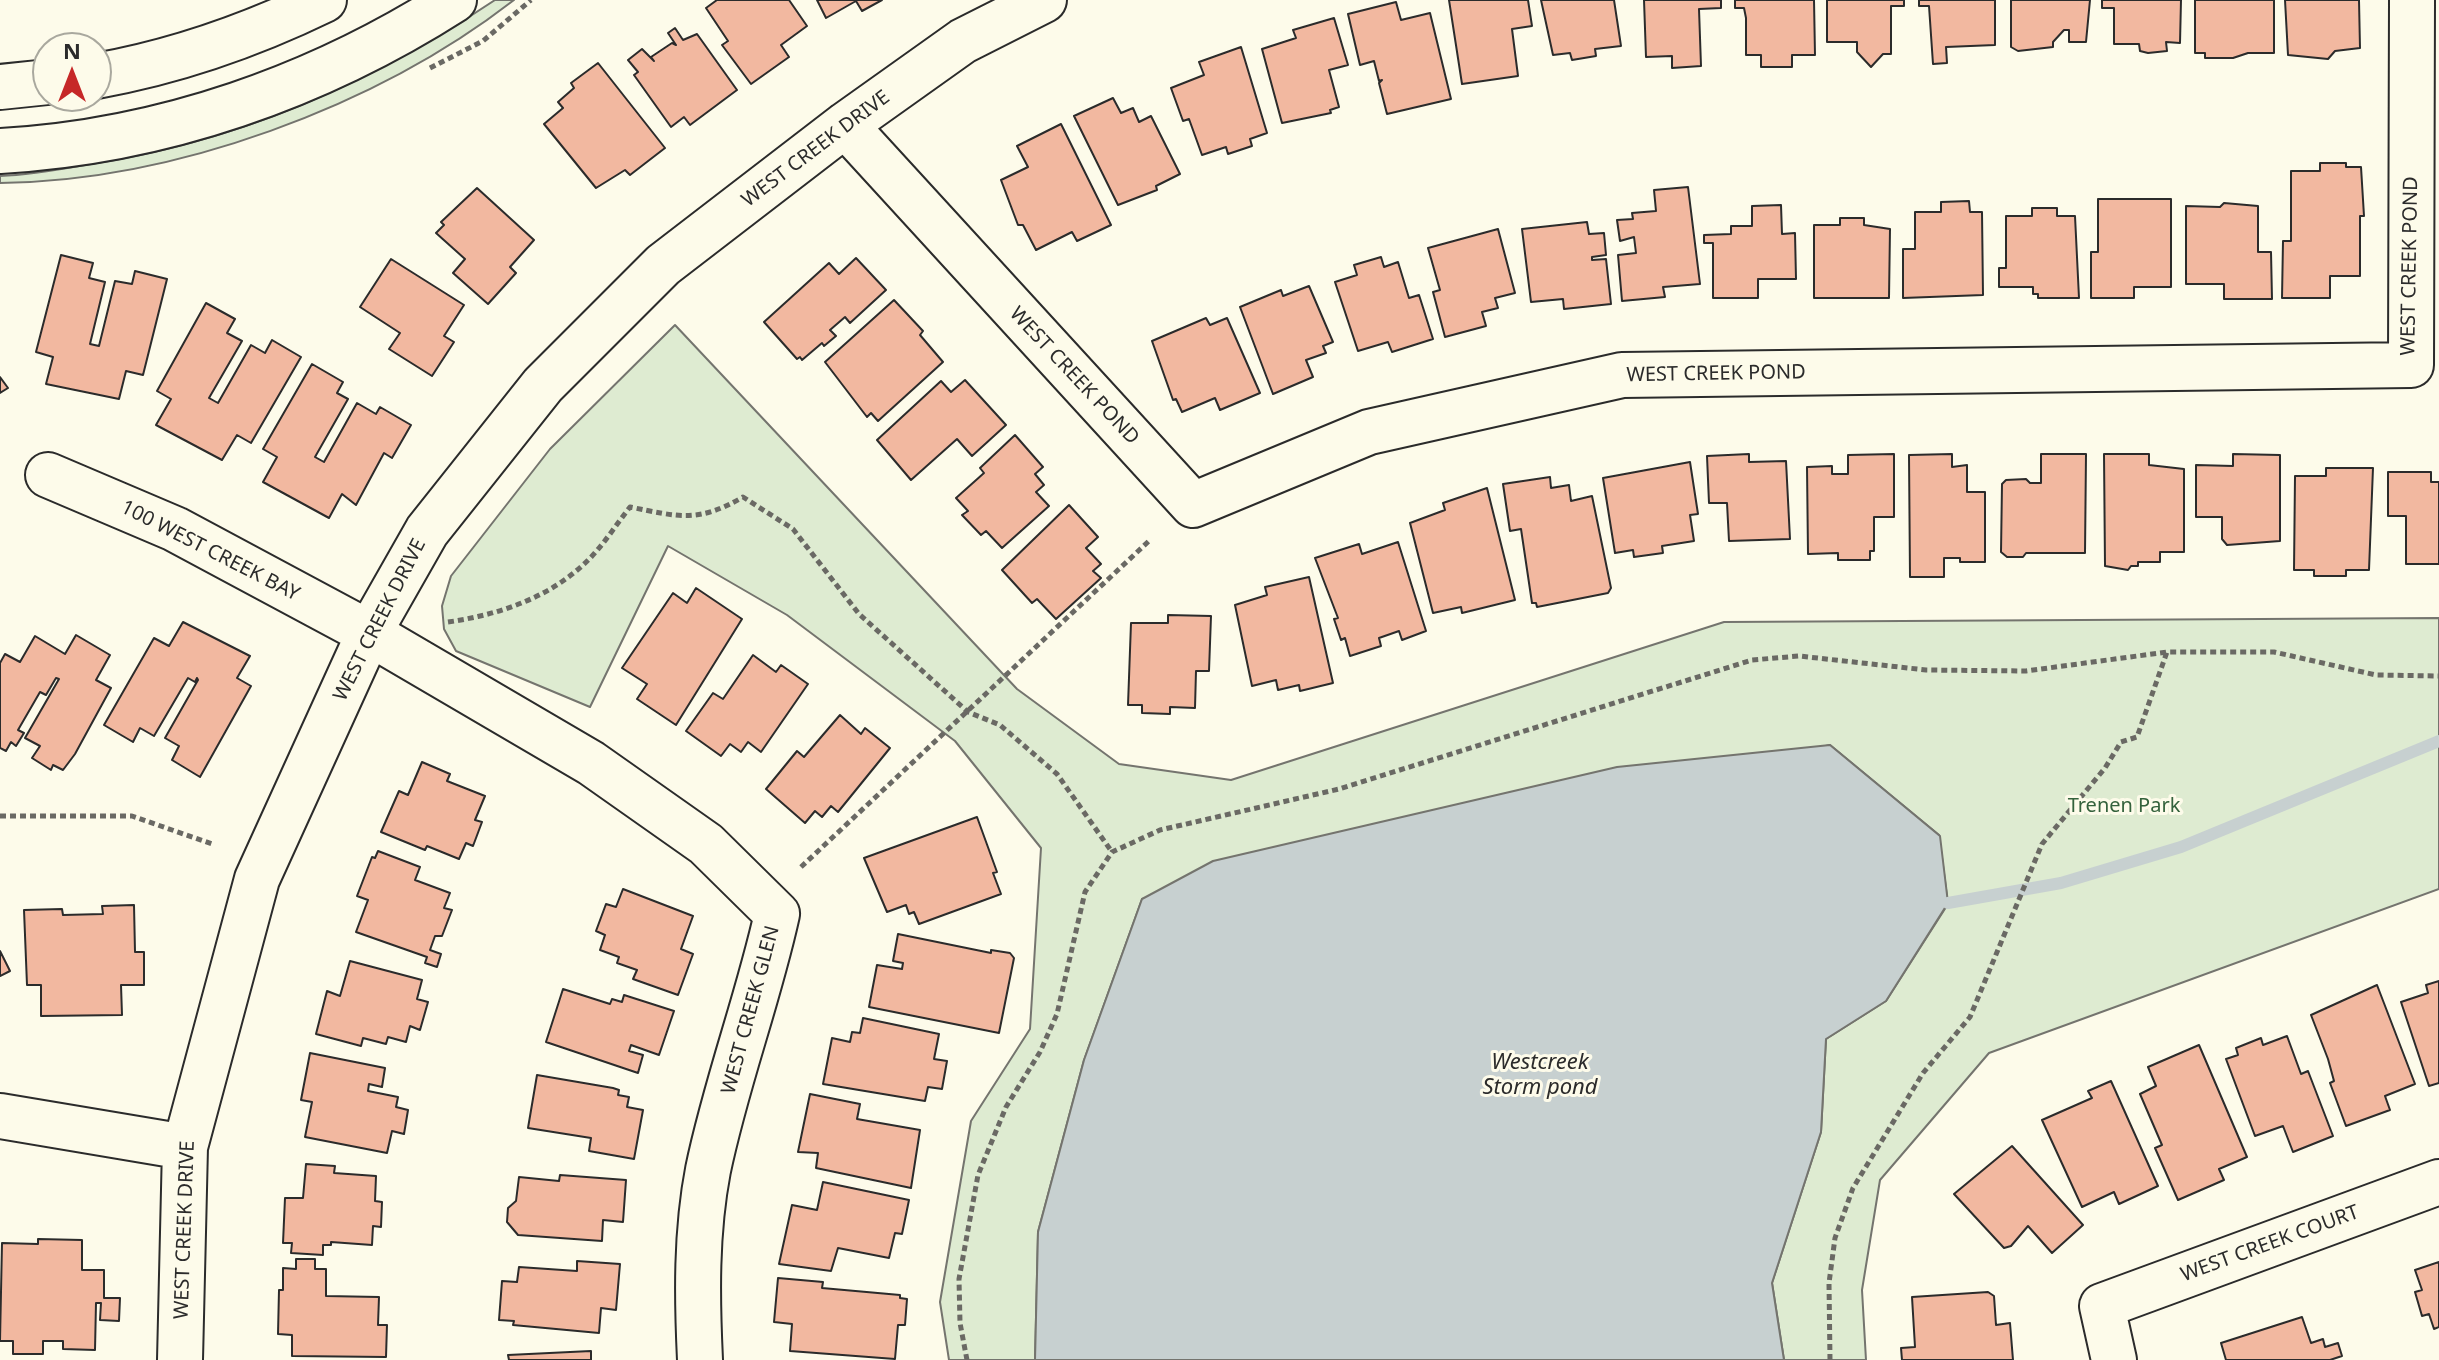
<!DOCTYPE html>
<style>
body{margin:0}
#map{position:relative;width:2439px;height:1360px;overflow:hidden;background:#fdfbea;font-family:"Noto Sans",sans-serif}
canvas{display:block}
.north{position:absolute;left:32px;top:32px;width:80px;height:80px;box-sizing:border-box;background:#fdfbea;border:2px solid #a9a89e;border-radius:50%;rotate:0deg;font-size:22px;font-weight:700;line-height:32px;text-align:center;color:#2b2b2b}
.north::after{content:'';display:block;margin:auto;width:28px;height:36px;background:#c62828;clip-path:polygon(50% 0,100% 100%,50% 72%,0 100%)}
</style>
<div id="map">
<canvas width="2439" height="1360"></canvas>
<div class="north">N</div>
</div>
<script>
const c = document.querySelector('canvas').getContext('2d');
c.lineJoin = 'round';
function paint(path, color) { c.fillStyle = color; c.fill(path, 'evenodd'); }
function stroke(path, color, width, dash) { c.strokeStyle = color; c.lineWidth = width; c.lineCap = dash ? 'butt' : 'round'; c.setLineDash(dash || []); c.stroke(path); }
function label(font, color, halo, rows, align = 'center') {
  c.font = font + ' "Noto Sans",sans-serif'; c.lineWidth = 6; c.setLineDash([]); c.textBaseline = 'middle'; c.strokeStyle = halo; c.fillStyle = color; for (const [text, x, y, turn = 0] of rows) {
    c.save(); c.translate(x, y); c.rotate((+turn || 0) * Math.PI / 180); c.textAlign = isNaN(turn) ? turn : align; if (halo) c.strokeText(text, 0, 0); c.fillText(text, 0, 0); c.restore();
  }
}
const green = new Path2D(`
 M495,0H514C376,107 174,181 0,183V176C29,175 57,170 85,165C237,142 368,85 495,0Z
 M675,325L1017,689L1119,764L1231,780L1724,622L2439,618V889L1989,1053L1880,1180L1862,1290L1866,1360H1784L1772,1283L1821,1132L1826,1039L1886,1001L1948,904L1939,835L1830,745L1142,899L1084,1060L1038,1232L1035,1360H949L940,1302L971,1121L1030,1029L1041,848L955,741L787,615L668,546L590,707L456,651L444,629L442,606L451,576L550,449Z`);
paint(green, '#deebd1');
stroke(green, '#74746e', 2);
const water = new Path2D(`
 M1830,745L1940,836L1948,903L1886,1001L1826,1039L1821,1132L1772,1283L1784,1360H1035L1038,1232L1084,1060L1142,899L1213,861L1617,767Z`);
paint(water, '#c7d0d0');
stroke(water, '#74746e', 2);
stroke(new Path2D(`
 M1948,903L2061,883L2181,847L2439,741`), '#c7d0d0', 12);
const building = new Path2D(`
 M717,0H789L807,26L781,45L789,57L751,84L722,45L728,41L706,8Z
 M817,0H882L862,11L856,1L826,18Z
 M1449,0H1528L1532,26L1512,29L1518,76L1462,84Z
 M1541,0H1614L1621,46L1595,49L1596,56L1572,60L1570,53L1553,55Z
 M1644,0H1721V8L1699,9L1701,66L1672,68V56L1646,57Z
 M1735,0H1814L1815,55H1792V67H1761V55H1746V18L1744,8H1735Z
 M1827,0H1904V6H1891V54H1883L1871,67L1857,52V42H1827Z
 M1919,0H1995V45L1946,47L1947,63L1933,64L1929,6H1919Z
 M2011,0H2090L2086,42H2069V30H2064L2053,42V47L2018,51L2011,47Z
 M2102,0H2181L2180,43L2166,42L2167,51L2148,53L2140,51L2139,44H2114V8H2102Z
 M2195,0H2274V53H2248L2233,58H2205V53H2195Z
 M2285,0H2359L2360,48L2335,51L2328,59L2288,55Z
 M1396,2L1401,20L1430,13L1451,99L1387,114L1379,83L1382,80L1379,81L1374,61L1360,65L1348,14Z
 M1334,18L1348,65L1329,70L1339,107L1330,110L1331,113L1282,123L1262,49L1296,38L1293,30Z
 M675,28L683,40L697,34L737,90L690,125L684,117L671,127L634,75L638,72L628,60L642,49L654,61L651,57L672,43L676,45L668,33Z
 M1241,47L1267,133L1250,139L1252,146L1228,154L1226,147L1202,155L1189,119L1183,121L1171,88L1204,75L1199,62Z
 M598,63L665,148L630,175L625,170L596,188L544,124L563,108L558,102L574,88L571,83Z
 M1113,98L1121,113L1133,108L1139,122L1151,116L1180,174L1156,186L1157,190L1118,205L1074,116Z
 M1061,124L1111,225L1077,241L1072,232L1036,250L1023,225H1018L1001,180L1028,167L1017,146Z
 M2320,163H2346V167H2361L2364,216H2360V276H2330V298H2282L2283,241H2291V171H2320Z
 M1688,187L1700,284L1663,287L1665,297L1622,301L1618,255L1636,253L1634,237L1620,241L1617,220L1633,219L1632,213L1656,211L1654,190Z
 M477,188L534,240L510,267L516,273L488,304L453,273L465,259L436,233L444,225L441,222Z
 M2098,199H2171V287H2134V298H2091V252H2098Z
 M1969,201L1970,212H1982L1983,295L1903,298V249H1915V212H1941V202Z
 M2224,203L2258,206V252H2271L2272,299H2224V284H2186V206L2220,207Z
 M1781,205L1782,234L1795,233L1796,279H1758V298H1713V243H1704V235L1731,234V226H1752V206Z
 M2032,208H2057V216H2075L2079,298H2038V294H2033V287H1999V268H2006V216H2032Z
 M1840,218H1864V225L1890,229L1889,298H1814V225H1840Z
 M1587,222L1589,234L1604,233L1606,255L1592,257V260L1606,259L1611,304L1564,309L1563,299L1531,302L1522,229Z
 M1498,229L1515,293L1495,298L1498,308L1482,312L1486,326L1445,337L1433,292L1440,290L1428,248Z
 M61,255L93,263L89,278L105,282L90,344L99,346L115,281L132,284L135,271L167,279L143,375L126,371L119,399L46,384L53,357L36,352Z
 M1381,257L1384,267L1398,262L1409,298L1419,295L1433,339L1392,352L1388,342L1358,351L1335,282L1357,275L1354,265Z
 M856,258L886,290L850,323L845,317L830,330L836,336L824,346L822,343L802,360L800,357L797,359L764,322L829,263L839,274Z
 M391,259L464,305L444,336L454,342L432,376L389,349L400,333L360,307Z
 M1309,286L1333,342L1323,346L1326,353L1306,360L1313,377L1273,394L1240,307L1281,290L1283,296Z
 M894,300L923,331L920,335L943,362L878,421L871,413L867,417L825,362Z
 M206,303L235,319L227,333L242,341L209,398L218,403L251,345L265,353L272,340L301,357L251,443L237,435L222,460L156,425L171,399L157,391Z
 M1206,318L1210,325L1227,318L1260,393L1220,410L1215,398L1182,412L1176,399L1173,400L1152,341Z
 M312,364L343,382L337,393L348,399L315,457L324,462L357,403L376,414L380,407L411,425L392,458L384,453L356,505L342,494L329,518L263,482L277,457L263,449Z
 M0,377L8,388L0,393Z
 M965,380L1006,425L972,456L957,439L911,480L877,440L941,381L951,392Z
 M1015,435L1043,467L1035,474L1044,485L1036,492L1049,506L1002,548L986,531L981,535L962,515L968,511L956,498L984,473L980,468Z
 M1749,454V462L1786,461L1790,539L1729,541L1727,503H1709L1707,456Z
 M1894,454V517H1874V551H1870V560H1838V553L1808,554L1807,467L1832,466V474H1848V455Z
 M1952,454V467L1967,465V492H1985V562H1960V558H1944V577H1910L1909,455Z
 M2041,454H2086L2085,553H2026L2023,557H2007L2001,552L2002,484L2006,480L2026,479L2030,483H2041Z
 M2104,454H2149V465L2184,469V552H2160V562H2138V566H2131L2128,570L2105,566Z
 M2233,454L2280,455V541L2227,545L2222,539V517H2196V465L2233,466Z
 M1690,462L1698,514L1690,515L1694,541L1662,546L1663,553L1634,557L1633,550L1615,553L1603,478Z
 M2326,468H2373L2369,570H2346V576H2314V570H2294L2295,476H2326Z
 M2388,472H2431V482H2439V564H2406V516H2388Z
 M1550,477L1551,488L1569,485L1571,501L1592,496L1611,588L1608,593L1537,607L1536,603H1532L1521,529L1510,531L1503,484Z
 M1487,488L1515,600L1462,613L1461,607L1433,613L1410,523L1445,510L1443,503Z
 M1069,505L1098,537L1086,548L1101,564L1093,571L1101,578L1056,619L1037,599L1032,603L1002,570Z
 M1398,542L1426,631L1402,640L1399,631L1379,638L1381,646L1350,656L1345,638L1341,640L1334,619L1338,618L1315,558L1359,544L1362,554Z
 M1309,577L1333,683L1300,691L1299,685L1278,690L1276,680L1252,686L1235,605L1267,595L1265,587Z
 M696,588L742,619L676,725L637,699L647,684L622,668L673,593L687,603Z
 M1168,615L1211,616L1209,671H1196L1195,708L1170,707V714L1142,713V705H1128L1131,623H1168Z
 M183,622L250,656L237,678L251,686L200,777L172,760L179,746L165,738L198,680L197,678L195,682L188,678L154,736L140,728L133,742L104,725L154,638L169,646Z
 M76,635L110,655L96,680L111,688L75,754L63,770L53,765L51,770L32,758L40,746L25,738L59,679L56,678L46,695L40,692L18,730L24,733L16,746L11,742L6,751L0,748V663L5,654L20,662L35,636L65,654Z
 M753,655L776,672L781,665L808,684L761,752L748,742L741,752L730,744L721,756L686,731L713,693L723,699Z
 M840,715L861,734L865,728L890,748L838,812L831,806L822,817L815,811L805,823L766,789L797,751L804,757Z
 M422,762L450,774L447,781L485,796L475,820L482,822L473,846L466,843L459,859L427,846L425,850L381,832L399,791L408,795Z
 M977,817L997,872L993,873L1001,894L919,924L914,912L909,914L906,905L887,912L864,858Z
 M378,851L420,867L415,880L450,893L444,908L452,910L442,936H435L430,950L441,954L437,967L425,963L427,957L356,932L368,900L357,896L372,857L375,858Z
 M623,889L693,916L681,949L693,954L678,995L633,979L637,970L617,963L619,957L600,950L605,935L596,931L606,904L616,907Z
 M134,905L135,952H144V985H121L122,1015L41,1016V985H27L24,910L62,909L63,915L103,914L102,906Z
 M898,934L991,953V950L1010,953L1014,958L999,1033L869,1007L877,965L902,969L903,963L893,961Z
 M0,951L10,971L0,976Z
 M350,961L422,980L417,999L428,1002L420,1030L410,1026L406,1042L388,1037L386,1044L363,1038L361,1046L316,1034L327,991L340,996Z
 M2439,981V1083L2429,1086L2401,1002L2428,993L2426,985Z
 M2377,985L2415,1084L2385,1096L2390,1110L2346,1126L2330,1083L2334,1081L2328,1059L2311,1015Z
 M563,989L610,1004L612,999L622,1002L624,995L674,1011L659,1055L631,1045L629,1051L643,1055L638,1073L546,1042Z
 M863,1018L939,1034L934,1059L947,1061L942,1089L928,1087L925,1101L823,1084L832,1038L850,1042L852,1032L860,1033Z
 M2287,1036L2301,1074L2308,1071L2333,1136L2293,1152L2283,1126L2255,1136L2226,1059L2238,1055L2236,1048L2261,1038L2263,1045Z
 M2199,1045L2247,1157L2219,1169L2224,1180L2178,1200L2155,1148L2162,1145L2140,1094L2156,1086L2148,1067Z
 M310,1053L385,1068L382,1087L369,1084L368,1091L398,1097L396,1107L408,1110L404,1134L392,1131L387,1153L305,1137L312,1102L301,1100Z
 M537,1075L613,1088L619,1090L618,1095L629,1097L627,1107L643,1110L634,1159L589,1151L591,1138L528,1128Z
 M2111,1081L2158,1186L2119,1204L2114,1192L2082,1207L2042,1120L2092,1098L2088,1091Z
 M810,1094L860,1104L857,1119L920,1130L911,1188L816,1168L818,1153L798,1152Z
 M2012,1146L2083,1225L2052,1253L2028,1226L2011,1246L2004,1248L1954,1194Z
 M306,1164L335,1166L334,1173L376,1176L375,1201L382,1202L381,1227L373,1226L372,1245L331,1242V1245H323V1255L291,1253L292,1243H283L285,1198H303Z
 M560,1175L626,1180L623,1222L603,1220L602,1241L518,1235L507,1222L508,1208L516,1201L519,1177L559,1181Z
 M823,1182L909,1200L902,1234L895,1233L889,1258L838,1248L831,1271L779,1264L792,1205L817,1210Z
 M38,1239L82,1240V1270H104V1298H120L119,1321L100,1320L101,1303H96L95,1350L63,1349V1341H43V1354H13V1341H0L2,1243L38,1244Z
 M296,1259H315V1269H326V1296L379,1297L378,1325H387L386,1357L292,1356V1335L278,1334L279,1290H283V1268L296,1269Z
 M577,1261L620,1264L616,1310L601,1308L599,1333L513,1325L514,1321L499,1320L502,1281L517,1282L519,1267L577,1271Z
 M2439,1262V1327L2434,1329L2429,1314L2422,1316L2415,1292L2422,1290L2415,1270Z
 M778,1278L823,1282L822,1288L900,1295V1298L907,1299L905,1325H898L895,1359L790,1351L792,1324L774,1322Z
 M1988,1292L1994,1296L1996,1325L2010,1323L2013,1360H1902L1901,1348L1915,1347L1912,1297Z
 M2302,1317L2311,1343L2323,1339L2325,1347L2338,1343L2342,1356L2330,1360H2226L2221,1343Z
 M591,1351V1360H509L508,1355Z`);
paint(building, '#f2b8a0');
stroke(building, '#2b2b2b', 2);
const minor = new Path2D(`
 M96,76C175,62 252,35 324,0
 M0,87L48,82
 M845,125L1193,505L1369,432L1622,375L2411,365L2412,0
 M0,151C162,142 318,87 454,0
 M48,475L175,529L369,633L591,763L706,844L777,914C758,1000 726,1083 708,1170C696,1232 697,1297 700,1360
 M0,1116L185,1147
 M180,1360L185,1147L257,879L369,633L427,531L543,385L663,265L845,125L963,41L1044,0
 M2114,1360L2102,1306L2439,1182`);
stroke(minor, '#2b2b2b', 48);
stroke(new Path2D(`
 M430,68L483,41L531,0
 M448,622C497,615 546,599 583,565C601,549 615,526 630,507C680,517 698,523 743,497L793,529L859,614L968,712L1000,725L1057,774L1112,852
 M0,816H132L215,845
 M801,867L1150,540
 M967,1360L960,1323L959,1279L978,1175L1006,1107L1040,1052L1057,1014L1085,892L1112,852L1160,830L1339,789L1752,660L1799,656L1926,670L2026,671L2167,652
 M1830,1360L1829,1283L1835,1238L1853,1188L1923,1073L1970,1017L2042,844L2105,768L2121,742L2137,737L2167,652H2274L2376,675L2439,676`), '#6a6964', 5, [6, 4]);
stroke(minor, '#fdfbea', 44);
label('20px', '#2b2b2b', '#fdfbea', [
 ["WEST CREEK DRIVE",816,149,-37],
 ["WEST CREEK POND",2410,266,-89],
 ["WEST CREEK POND",1716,374,-1],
 ["WEST CREEK POND",1074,376,47],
 ["100 WEST CREEK BAY",210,551,27],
 ["WEST CREEK DRIVE",380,620,-63],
 ["WEST CREEK GLEN",751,1010,-75],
 ["WEST CREEK DRIVE",185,1230,-88],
 ["WEST CREEK COURT",2270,1244,-20]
]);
label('20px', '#34623c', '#fdfbea', [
 ["Trenen Park",2124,806]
]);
label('italic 22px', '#2b2b2b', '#fdfbea', [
 ["Westcreek",1540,1063],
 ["Storm pond",1540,1088]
]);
</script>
